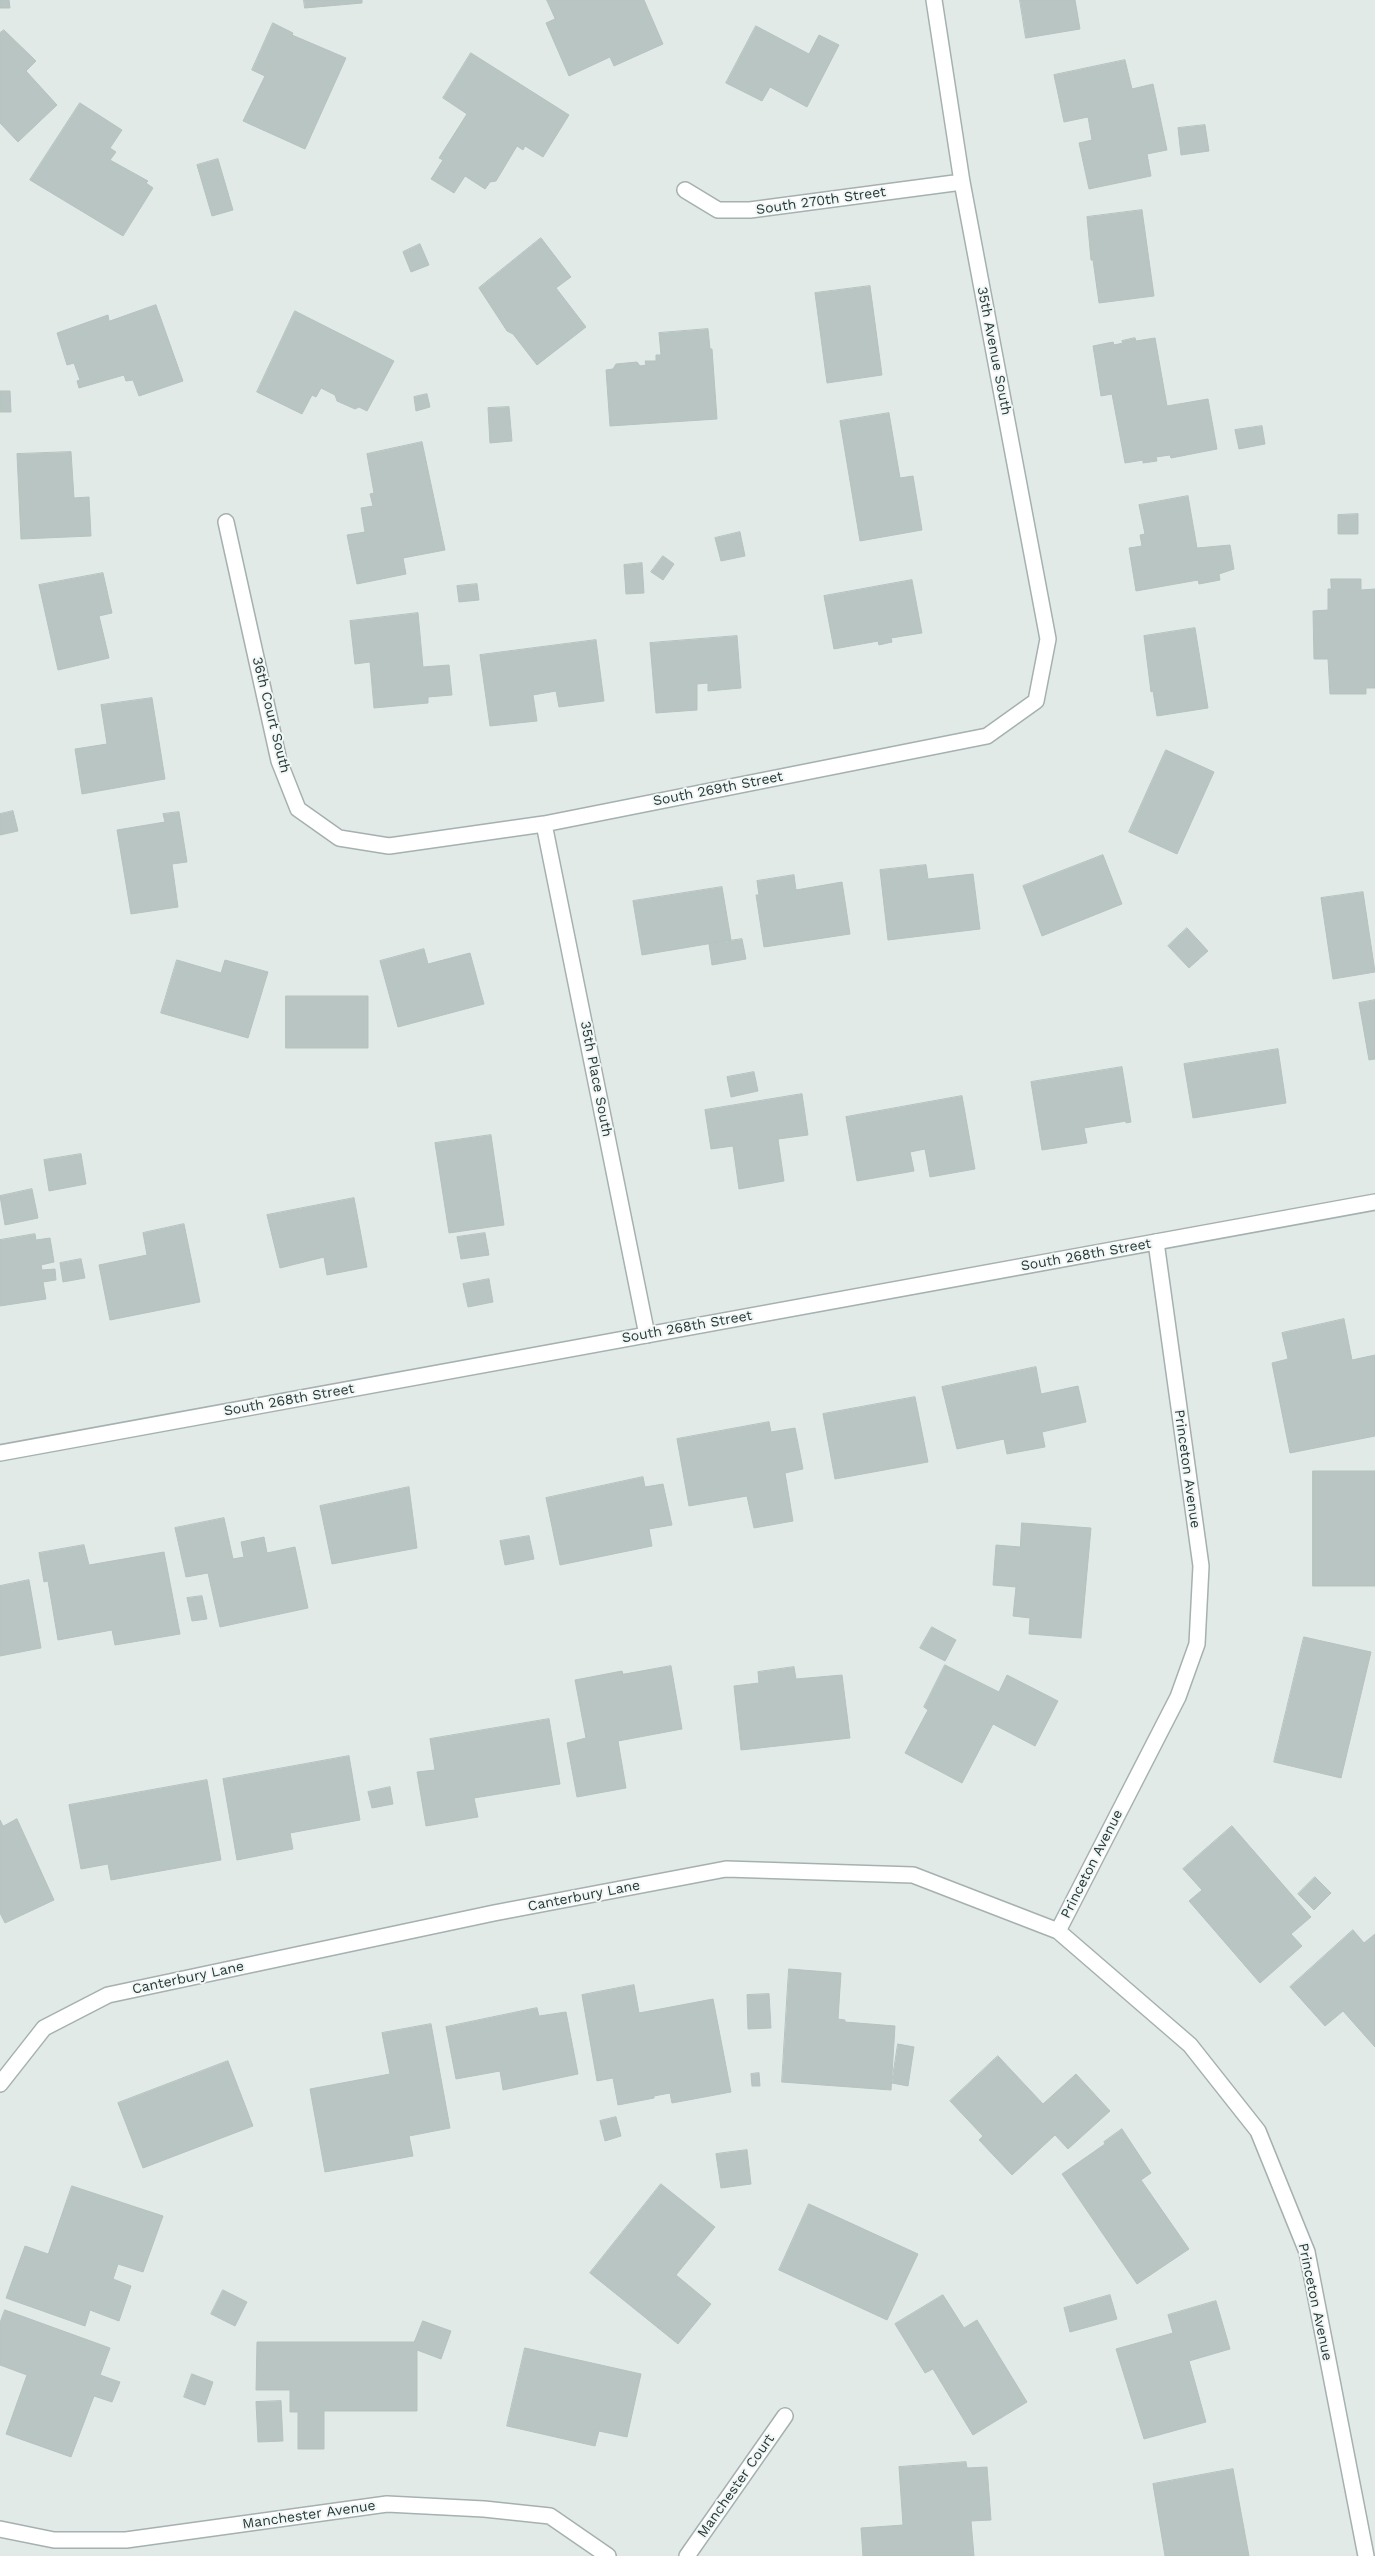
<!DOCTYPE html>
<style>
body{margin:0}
canvas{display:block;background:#e2eae8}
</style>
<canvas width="1375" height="2556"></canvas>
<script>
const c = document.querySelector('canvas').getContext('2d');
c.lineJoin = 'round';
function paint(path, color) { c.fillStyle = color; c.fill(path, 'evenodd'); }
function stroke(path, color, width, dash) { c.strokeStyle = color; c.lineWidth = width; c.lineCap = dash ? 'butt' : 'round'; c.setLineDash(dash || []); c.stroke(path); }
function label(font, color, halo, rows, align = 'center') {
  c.font = font + ' "Work Sans",sans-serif'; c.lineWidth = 4; c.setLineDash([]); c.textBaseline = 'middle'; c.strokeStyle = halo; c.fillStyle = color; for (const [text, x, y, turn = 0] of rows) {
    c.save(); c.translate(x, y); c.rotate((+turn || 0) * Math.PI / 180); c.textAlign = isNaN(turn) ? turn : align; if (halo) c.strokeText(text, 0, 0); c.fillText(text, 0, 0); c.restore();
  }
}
const building = new Path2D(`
 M0,0H9L10,8H0Z
 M304,0H362V3L305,8Z
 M547,0H644L663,44L614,66L610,57L569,76L546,23L555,19Z
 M1020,0H1075L1080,29L1026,38Z
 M273,23L293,33L292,35L346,58L305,149L243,121L265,76L252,70Z
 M756,26L809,54L819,35L839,45L807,107L770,87L762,101L726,83Z
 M4,30L36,61L26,71L57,105L18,142L0,123V33Z
 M471,53L569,115L543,157L525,146L523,150L517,146L496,181L490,182L485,189L465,176L454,193L431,179L443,160L439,158L467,114L443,98Z
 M1125,60L1132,89L1153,84L1167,150L1147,154L1151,176L1089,189L1079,143L1092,140L1088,117L1064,122L1054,75Z
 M80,103L122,130L110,148L116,152L110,160L148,181L146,183L153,188L123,236L30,180Z
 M1205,125L1209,151L1181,155L1178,128Z
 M218,159L233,210L212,216L197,165Z
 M1142,210L1154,296L1099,303L1093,260H1091L1087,217Z
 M541,238L571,277L556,288L586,327L537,365L513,334L507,331L479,288Z
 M420,244L429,265L411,272L403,252Z
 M870,286L882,375L827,383L815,293Z
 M156,305L183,381L139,396L133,380L126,381L124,375L79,388L77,381L80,380L74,363L67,365L57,333L108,315L109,321Z
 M295,311L394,361L367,411L359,407L355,409L337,401L335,395L321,388L316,397L312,395L302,414L257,392Z
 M708,329L710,349H712L717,419L610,426L606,370L613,369L616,364L637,362L640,366L646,365L645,361H656V355H661L659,333Z
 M1135,338L1136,341L1155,338L1167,406L1208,399L1217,449L1171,458L1170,455L1156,457L1157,461L1143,463V460L1125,463L1112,394L1101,396L1093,346L1113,342L1114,345L1123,343L1122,341Z
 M0,391H10L11,412H0Z
 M427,394L430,407L416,411L414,397Z
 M509,407L512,441L490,443L488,408Z
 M889,413L900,478L913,476L922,530L860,541L840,421Z
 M1262,426L1265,444L1239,449L1235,430Z
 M422,442L445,550L403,558L406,574L357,584L347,535L365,532L361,508L373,506L370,494L374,493L367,454Z
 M71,452L74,498L89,497L91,536L21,539L17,454Z
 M1188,496L1197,548L1230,545L1234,569L1219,574L1220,580L1199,584L1198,580L1136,591L1129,548L1142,546L1140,535L1145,534L1139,505Z
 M1358,514V534H1338V515Z
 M740,532L745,556L721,561L715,538Z
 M663,556L674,564L663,580L651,572Z
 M642,563L644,593L626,594L624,565Z
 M103,573L112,613L99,616L109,658L58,670L39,585Z
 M1331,579H1361V590L1375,589V688H1366V694H1330L1328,659H1314L1313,611L1328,610V589H1331Z
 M912,580L922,633L891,638L892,642L879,645L878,641L834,649L824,596Z
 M477,584L479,600L459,602L457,586Z
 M418,613L423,667L449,665L452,695L428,697V703L374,708L370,662L355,664L350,621Z
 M1195,628L1208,708L1157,716L1153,691L1151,692L1144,636Z
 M737,636L741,688L708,691V683L697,684V710L656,713L650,643Z
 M596,640L604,701L559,707L556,691L533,695L537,721L490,726L480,655Z
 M152,698L165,779L82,794L75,749L107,744L101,705Z
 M1166,750L1214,772L1177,854L1129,832Z
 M13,811L18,831L0,835V814Z
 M179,812L187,862L172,864L178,907L131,914L117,830L165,822L163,814Z
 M1103,855L1122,904L1042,936L1023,886Z
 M926,865L928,879L973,874L980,929L888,940L880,870Z
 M794,875L796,890L842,882L850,934L764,947L756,895H759L757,881Z
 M722,887L731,940L642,955L633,901Z
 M1363,892L1375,972L1333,979L1321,898Z
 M1187,928L1208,951L1189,968L1168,946Z
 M742,939L746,959L712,965L709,944Z
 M424,949L428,964L470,953L484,1004L398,1027L380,961Z
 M177,960L221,973L225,960L268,972L248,1038L161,1013Z
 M286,996H368V1048H286Z
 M1375,1000V1059L1369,1060L1359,1003Z
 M1278,1049L1286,1103L1193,1118L1184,1064Z
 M1122,1067L1131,1122L1126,1123V1121L1084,1128L1087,1143L1042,1150L1031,1082Z
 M754,1072L758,1091L731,1097L727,1077Z
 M802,1094L808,1135L778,1139L784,1181L739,1189L733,1146L711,1149L705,1110Z
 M962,1096L975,1169L930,1177L925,1149L910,1152L914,1171L857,1181L846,1117Z
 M491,1135L504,1225L449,1233L435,1143Z
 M81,1154L86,1184L49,1191L44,1160Z
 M32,1189L38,1218L5,1225L0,1196Z
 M354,1198L367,1267L327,1275L324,1257L280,1268L267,1215Z
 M184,1224L200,1302L110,1320L99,1265L147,1255L143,1233Z
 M485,1233L489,1255L461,1259L457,1237Z
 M35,1234L36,1240L50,1238L54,1262L41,1265L42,1270L55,1269L56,1280L43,1282L46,1299L0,1306V1240Z
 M81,1259L85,1278L63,1282L60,1263Z
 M489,1279L493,1302L468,1307L463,1284Z
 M1344,1319L1352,1360L1375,1355V1436L1290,1453L1272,1363L1288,1359L1282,1333Z
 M1036,1367L1041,1394L1078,1386L1086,1422L1042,1432L1045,1447L1007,1454L1004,1439L957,1449L942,1387Z
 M915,1397L928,1462L835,1479L823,1414Z
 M769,1422L771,1432L795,1428L803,1469L785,1473L793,1521L754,1528L747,1496L689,1506L677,1439Z
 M1313,1471H1375V1586H1313Z
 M643,1477L645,1487L663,1484L672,1525L649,1529L652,1546L560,1565L546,1498Z
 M409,1487L417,1548L332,1564L320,1506Z
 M224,1518L233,1559L244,1557L241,1542L264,1537L267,1553L295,1547L308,1608L220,1627L208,1573L186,1577L175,1528Z
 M1022,1523L1091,1528L1081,1638L1029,1634L1030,1618L1013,1616L1016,1587L993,1585L996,1545L1020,1547Z
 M529,1536L534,1559L505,1565L500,1541Z
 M84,1545L89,1565L164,1552L180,1634L115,1645L112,1630L58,1640L48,1581L44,1582L39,1553Z
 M29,1580L41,1648L0,1656V1586Z
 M202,1596L207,1619L192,1621L187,1598Z
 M932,1627L956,1640L945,1661L920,1648Z
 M1304,1637L1371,1652L1341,1778L1274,1762Z
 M945,1665L999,1692L1007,1675L1058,1701L1035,1746L993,1724L962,1783L905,1753L928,1710L924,1707Z
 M671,1666L682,1729L618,1741L626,1788L577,1797L567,1743L586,1738L575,1680L622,1671L623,1674Z
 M794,1667L796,1679L842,1675L850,1738L741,1750L734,1686L759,1683L758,1672Z
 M549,1719L560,1784L474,1798L478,1817L426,1826L417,1772L435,1770L430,1739Z
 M349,1756L360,1820L290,1833L293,1849L237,1860L223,1779Z
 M207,1780L221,1860L111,1880L108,1864L81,1869L69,1805Z
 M390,1787L393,1804L372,1808L368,1792Z
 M17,1819L54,1900L5,1923L0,1913V1820L3,1826Z
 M1232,1826L1311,1917L1291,1934L1302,1946L1260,1983L1189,1901L1202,1890L1183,1869Z
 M1315,1877L1331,1893L1314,1910L1298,1894Z
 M1353,1930L1364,1943L1375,1934V2047L1343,2011L1325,2026L1290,1987Z
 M789,1969L841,1973L838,2019L845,2020V2022L895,2026L891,2090L782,2082Z
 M634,1985L639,2013L713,1999L731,2092L672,2103L670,2093L654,2096V2098L618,2105L613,2078L597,2081L582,1995Z
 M769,1994L771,2028L748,2029L747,1995Z
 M537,2008L539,2016L566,2012L578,2074L503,2090L500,2071L456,2079L446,2027Z
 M431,2024L450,2128L409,2136L413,2156L325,2172L310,2089L390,2074L382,2033Z
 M898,2044L914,2047L908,2086L892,2083Z
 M998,2056L1043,2104L1076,2074L1110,2111L1068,2149L1055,2135L1012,2175L979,2140L983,2136L950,2101Z
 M228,2061L253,2126L143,2168L118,2103Z
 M759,2073L760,2086H752L751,2074Z
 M616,2117L621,2136L605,2141L600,2121Z
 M1122,2129L1151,2173L1141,2180L1189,2249L1137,2284L1062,2174L1105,2144L1104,2142Z
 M747,2150L751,2184L721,2188L716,2154Z
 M661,2184L715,2227L676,2275L711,2304L678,2344L590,2273Z
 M72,2186L163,2216L143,2272L118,2264L113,2279L131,2286L119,2321L90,2310L85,2326L6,2298L25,2246L48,2254Z
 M809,2204L918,2254L887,2320L779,2270Z
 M223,2290L247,2302L235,2326L211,2314Z
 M943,2295L964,2328L977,2320L1027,2402L973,2435L933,2369L925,2373L895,2324Z
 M1110,2295L1117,2319L1070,2332L1064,2308Z
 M1216,2301L1230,2349L1189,2361L1206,2422L1144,2439L1116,2349L1173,2333L1168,2315Z
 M5,2310L110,2348L100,2375L120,2382L112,2402L94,2396L71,2457L6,2434L27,2375L0,2365V2323Z
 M423,2321L451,2331L441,2359L417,2350V2411H324V2449H298V2412H290V2390H256L257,2342H414Z
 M525,2348L641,2374L627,2437L599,2431L595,2446L507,2426Z
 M192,2374L213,2382L205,2405L184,2397Z
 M281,2401L283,2441L258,2442L256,2402Z
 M966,2462L967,2468L987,2467L991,2520L971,2521L974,2556H863L861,2528L903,2525L899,2467Z
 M1233,2469L1249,2556H1165L1153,2484Z`);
paint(building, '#b8c5c2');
stroke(building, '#b5c3c0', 1);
const minor = new Path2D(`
 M685,190L718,210H750L962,182
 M226,522L279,761L298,809L339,838L389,846L544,824L987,736L1036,701L1048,639L962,182L934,0
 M544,824L647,1335
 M1058,1931L1178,1697L1197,1644L1201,1566L1156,1242
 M0,2084L44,2028L108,1995L494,1913L726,1869L913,1875L1058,1931L1190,2045L1258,2131L1307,2252L1366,2556
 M0,2529L54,2540H126L387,2504L484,2509L550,2516L608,2556
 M687,2556L785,2416`);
const tertiary = new Path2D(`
 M0,1453L1375,1202`);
stroke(minor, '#a5b1b0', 18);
stroke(tertiary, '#a5b1b0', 18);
stroke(minor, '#fff', 15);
stroke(tertiary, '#fff', 15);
label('14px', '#243938', '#f2f7f6', [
 ["South 270th Street",821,201,-8],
 ["35th Avenue South",994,351,79],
 ["36th Court South",271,715,76],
 ["South 269th Street",718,789,-11],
 ["35th Place South",596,1079,79],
 ["South 268th Street",1086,1255,-10],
 ["South 268th Street",687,1327,-10],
 ["South 268th Street",289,1400,-10],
 ["Princeton Avenue",1187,1469,82],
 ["Princeton Avenue",1092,1864,-63],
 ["Canterbury Lane",584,1896,-11],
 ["Canterbury Lane",188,1978,-12],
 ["Princeton Avenue",1315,2302,78],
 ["Manchester Court",736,2486,-55],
 ["Manchester Avenue",309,2515,-8]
]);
</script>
